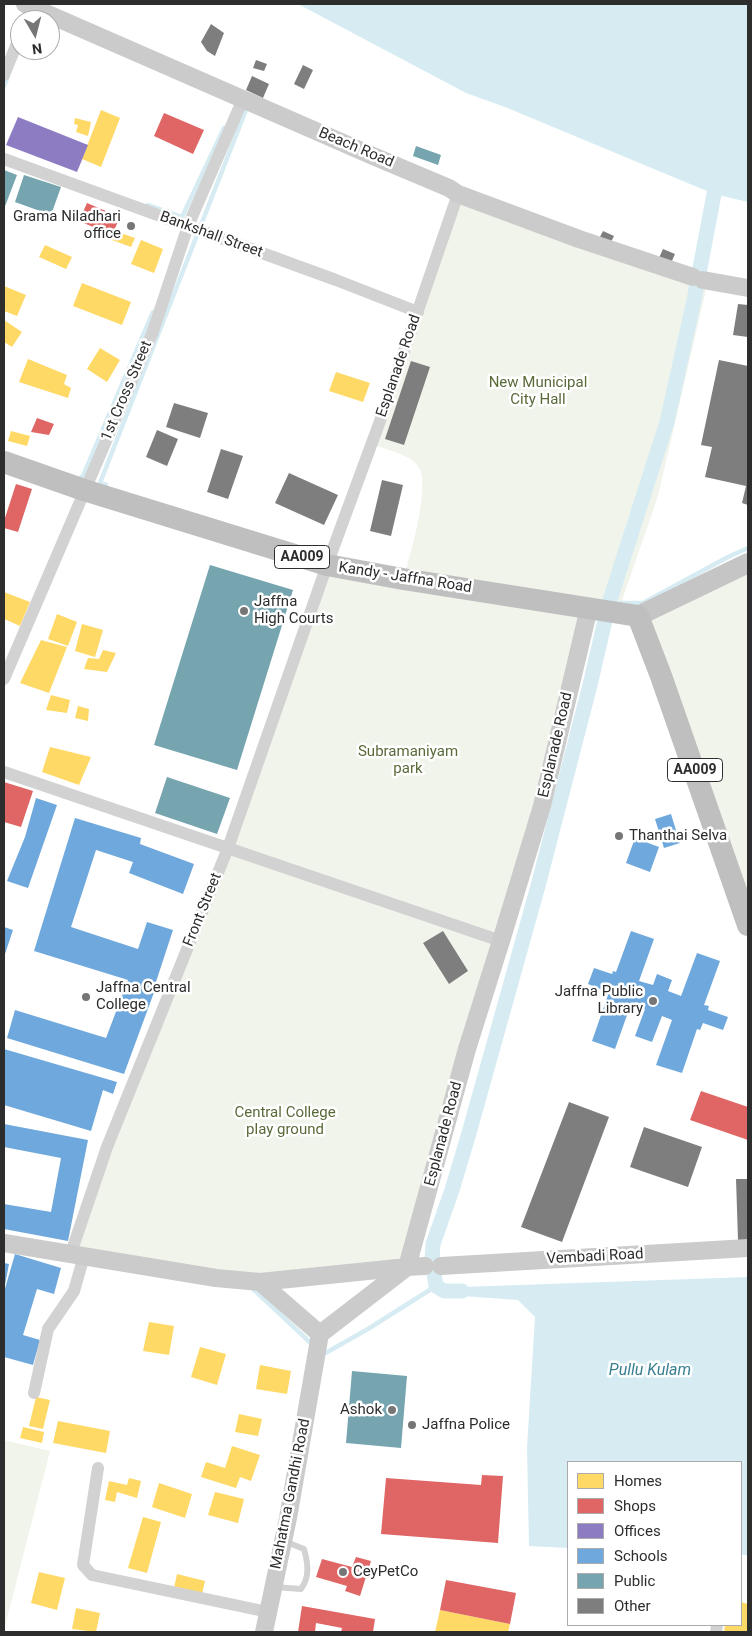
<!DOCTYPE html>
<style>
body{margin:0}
#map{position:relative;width:752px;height:1636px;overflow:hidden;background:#fff;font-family:Roboto,sans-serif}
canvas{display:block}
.frame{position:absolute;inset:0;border:5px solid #2d2d2d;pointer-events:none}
.legend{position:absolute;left:567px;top:1461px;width:175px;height:165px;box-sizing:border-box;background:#fff;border:1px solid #ababab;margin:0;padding:6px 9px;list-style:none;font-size:15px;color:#2d2d2d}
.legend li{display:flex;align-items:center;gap:10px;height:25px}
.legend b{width:25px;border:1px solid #ababab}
.north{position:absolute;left:10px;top:10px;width:50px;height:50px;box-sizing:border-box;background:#fff;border:1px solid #ababab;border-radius:50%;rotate:172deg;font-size:14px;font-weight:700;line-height:20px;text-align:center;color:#2d2d2d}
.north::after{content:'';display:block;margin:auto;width:18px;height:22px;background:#767676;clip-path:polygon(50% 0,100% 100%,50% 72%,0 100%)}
</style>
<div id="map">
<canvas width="752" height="1636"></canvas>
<div class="frame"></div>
<ul class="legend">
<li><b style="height:14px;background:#ffd966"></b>Homes</li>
<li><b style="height:14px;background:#e06666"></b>Shops</li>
<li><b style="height:14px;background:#8e7cc3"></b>Offices</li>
<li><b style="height:14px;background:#6fa8dc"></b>Schools</li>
<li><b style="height:14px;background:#76a5af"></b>Public</li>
<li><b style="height:14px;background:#7e7e7e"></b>Other</li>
</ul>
<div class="north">N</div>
</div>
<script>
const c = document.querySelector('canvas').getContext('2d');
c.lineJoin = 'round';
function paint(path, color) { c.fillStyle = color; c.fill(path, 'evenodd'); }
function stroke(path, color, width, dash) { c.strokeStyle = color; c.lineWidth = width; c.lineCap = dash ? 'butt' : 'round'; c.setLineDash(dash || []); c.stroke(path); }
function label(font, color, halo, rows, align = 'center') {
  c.font = font + ' Roboto,sans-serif'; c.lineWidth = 5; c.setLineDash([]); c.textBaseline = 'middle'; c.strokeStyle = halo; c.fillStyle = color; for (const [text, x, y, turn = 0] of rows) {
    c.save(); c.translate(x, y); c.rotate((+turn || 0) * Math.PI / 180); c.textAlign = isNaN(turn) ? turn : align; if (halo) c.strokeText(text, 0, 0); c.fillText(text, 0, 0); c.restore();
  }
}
paint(new Path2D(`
 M458,194L708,281L658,496L618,612L589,608L407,1267L260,1282L71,1253L228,848L327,565L403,579C411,552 427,499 421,472C420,468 415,462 412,460C404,454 382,448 372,444Z
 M748,563V925L638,616Z
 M4,1440L50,1451L4,1630Z`), '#f1f4eb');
paint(new Path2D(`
 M298,4H748V202L714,194L505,107L466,93Z
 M748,1277V1555H741V1462H568V1548L529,1546L527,1448L535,1317L518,1300L462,1296V1287Z`), '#d6ecf2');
paint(new Path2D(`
 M101,110L120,118L101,167L82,159Z
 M75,118L91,122L88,136L76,132L78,125L74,124Z
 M115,231L135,238L131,247L112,240Z
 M141,240L163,249L154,273L131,264Z
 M45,245L72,257L66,269L39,257Z
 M82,283L131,302L122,325L73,306Z
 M4,286L26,295L17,316L4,311Z
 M4,320L22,332L12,347L4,342Z
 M100,348L120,360L107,382L87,369Z
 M28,359L67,375L64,384L71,388L68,398L19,382Z
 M336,372L370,383L363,402L329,391Z
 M11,431L30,436L27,446L8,441Z
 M4,592L30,602L20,626L4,619Z
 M57,614L77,622L68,646L48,639Z
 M82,624L103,630L95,657L75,651Z
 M41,640L67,647L49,693L20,683Z
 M103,650L116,653L107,672L84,669L88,658L99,659Z
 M51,695L70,700L67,713L46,710Z
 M78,706L89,709L88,721L75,718Z
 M50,747L91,757L79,785L42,772Z
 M149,1322L174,1326L169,1355L143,1351Z
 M200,1347L226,1354L217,1385L191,1377Z
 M260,1365L291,1371L287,1394L256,1389Z
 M36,1397L50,1400L43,1429L29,1426Z
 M239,1414L262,1419L258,1436L235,1432Z
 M58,1421L110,1431L106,1453L53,1443Z
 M23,1427L44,1432L42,1443L20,1438Z
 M232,1446L260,1455L251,1481L240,1477L236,1488L201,1477L206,1462L225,1468Z
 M129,1478L141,1481L137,1498L117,1492L115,1502L105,1500L109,1481L127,1485Z
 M159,1483L192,1494L185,1518L152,1507Z
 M215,1492L244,1499L238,1523L208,1515Z
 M143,1517L161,1522L147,1573L128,1568Z
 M39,1572L65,1578L57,1610L31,1603Z
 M177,1574L205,1581L202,1594L174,1588Z
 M741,1602L748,1604V1632H724L725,1625H741Z
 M76,1608L100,1613L96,1632L72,1629Z
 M440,1610L510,1624L508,1632H435Z`), '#ffd966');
paint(new Path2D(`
 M164,113L204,130L193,154L154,136Z
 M87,203L120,217L112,235L79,221Z
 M37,418L54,424L49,435L31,432Z
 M16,484L32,489L18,532L4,528V521Z
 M4,782L33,791L21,827L4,822Z
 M701,1091L748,1107V1140L690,1120Z
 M482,1475L503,1476L498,1543L381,1534L386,1478L481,1485Z
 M356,1557L371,1561L360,1596L345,1591L347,1586L316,1577L322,1559L352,1567Z
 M446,1580L516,1593L510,1624L440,1610Z
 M302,1606L375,1619L373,1632H341L342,1628L316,1623L315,1632H298Z`), '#e06666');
paint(new Path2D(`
 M18,117L88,145L77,172L6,145Z`), '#8e7cc3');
paint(new Path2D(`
 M36,798L57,805L28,888L7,881L25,837Z
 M671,814L680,843L664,848L655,819Z
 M75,818L141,838L140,844L194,864L183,894L129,873L133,862L96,850L71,927L138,949L147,922L173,930L154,988L156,987L124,1074L7,1038L15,1010L106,1038L128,980L34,951Z
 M635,838L659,847L650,872L626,863Z
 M4,927L13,930L4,957Z
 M631,931L654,939L639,981L653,985L657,974L672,980L668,991L681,996L697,953L720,961L704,1005L709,1006L708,1010L728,1017L723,1030L703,1023L700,1030L697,1029L682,1073L656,1065L672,1020L662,1016L652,1042L635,1036L645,1009L631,1004L615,1049L592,1041L608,995L604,994L605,991L588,984L594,968L612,974L613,971L616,972Z
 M4,1049L117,1082L113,1094L103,1090L91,1131L4,1105Z
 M4,1124L88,1140L68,1241L4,1229V1204L51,1212L61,1158L4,1147Z
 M15,1254L61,1268L54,1294L37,1289L23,1335L40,1340L33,1365L4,1357V1292Z
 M4,1263L9,1264L5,1285H4Z`), '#6fa8dc');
paint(new Path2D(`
 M416,146L441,155L438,165L413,156Z
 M4,170L17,175L4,209Z
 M24,175L61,187L51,215L15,202Z
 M210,565L293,590L237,770L154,745Z
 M167,777L230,798L217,834L155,813Z
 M352,1371L407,1376L401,1448L346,1443Z`), '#76a5af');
stroke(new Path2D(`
 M16,34L20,24
 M4,86L8,76
 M148,205L182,217L224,128
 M78,480L83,476L153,312
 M106,485L100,483L246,110
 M621,603H643L728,557L748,548
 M250,1286L314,1346
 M322,1355L368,1329L436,1286`), '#d6ecf2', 4.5);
stroke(new Path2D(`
 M462,1291H444L436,1286L432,1260L433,1244L452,1190L469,1133L538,886L590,685L609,603L667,422L694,300L714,194`), '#d6ecf2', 15);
paint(new Path2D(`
 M211,24L224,33L215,56L207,51L201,42Z
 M256,60L267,64L264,71L253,68Z
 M303,65L313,70L304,89L294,84Z
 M252,76L269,84L263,98L246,90Z
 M603,231L614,236L610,244L599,239Z
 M663,249L675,254L671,263L659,258Z
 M738,304L748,305V337L733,335Z
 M719,360L748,366V505L742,503L746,486L705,477L712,447L701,445Z
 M411,361L430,367L404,445L385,439Z
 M174,403L208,413L200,438L166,427Z
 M157,430L178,439L167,466L146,457Z
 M221,449L243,456L228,499L207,492Z
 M289,473L338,495L324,525L275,503Z
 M382,480L403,485L391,536L370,531Z
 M443,931L468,971L449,984L423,943Z
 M569,1102L609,1117L562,1242L521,1227Z
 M644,1127L702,1147L688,1187L630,1167Z
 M736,1179H748V1240H738Z`), '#7e7e7e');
stroke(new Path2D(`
 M275,1587L301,1589C310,1577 308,1563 304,1549L284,1541`), '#d2d2d2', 6);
stroke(new Path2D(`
 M27,20L32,8
 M4,75L20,36
 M4,159L336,280L418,312
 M4,679L152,334L188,226L243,99
 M4,772L501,941
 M71,1253L107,1147L228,848L327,565L380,421L458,194
 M34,1393L48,1329L74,1291L84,1256
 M98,1468L83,1565L92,1575L268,1612
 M716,1632L717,1625`), '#d2d2d2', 12);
stroke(new Path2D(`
 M25,4L373,156L449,188L458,194L579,239L693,277
 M703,280L748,288
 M4,1243L216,1278L260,1282L407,1267L467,1049L501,941L542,806L589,608
 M441,1266L748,1248
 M260,1282L320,1334
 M264,1632L288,1518L320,1334L407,1267L425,1266`), '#cbcbcb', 18);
stroke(new Path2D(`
 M638,616L748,563`), '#c5c5c5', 20);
stroke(new Path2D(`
 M4,462L84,490L327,565L403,579L638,616L661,676L748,925`), '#bfbfbf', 22);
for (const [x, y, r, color] of [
 [131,226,5,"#767676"],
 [244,611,5,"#767676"],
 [619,836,5,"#767676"],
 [86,997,5,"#767676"],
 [653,1001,5,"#767676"],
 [392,1410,5,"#767676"],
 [412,1425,5,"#767676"],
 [343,1572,5,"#767676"]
]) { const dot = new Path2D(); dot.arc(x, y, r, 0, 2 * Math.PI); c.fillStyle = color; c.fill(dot); stroke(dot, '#fff', 2); }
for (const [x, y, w] of [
 [302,557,55],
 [695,770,55]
]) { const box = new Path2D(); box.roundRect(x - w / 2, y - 11.5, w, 23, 4); c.fillStyle = '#fff'; c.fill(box); stroke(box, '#2d2d2d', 1); }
label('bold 14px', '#2d2d2d', null, [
 ["AA009",302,557],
 ["AA009",695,770]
]);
label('15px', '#2d2d2d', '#fff', [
 ["Beach Road",356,148,23],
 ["Bankshall Street",211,235,20],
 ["Esplanade Road",399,366,-71],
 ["1st Cross Street",127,391,-67],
 ["Kandy - Jaffna Road",405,578,9],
 ["Esplanade Road",556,745,-77],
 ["Front Street",203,910,-68],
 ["Esplanade Road",444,1134,-75],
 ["Vembadi Road",595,1257,-3],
 ["Mahatma Gandhi Road",291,1494,-79]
]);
label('15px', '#2d2d2d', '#fff', [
 ["Grama Niladhari",121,217,"right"],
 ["office",121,234,"right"],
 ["Jaffna",254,602],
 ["High Courts",254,619],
 ["Thanthai Selva",629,836],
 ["Jaffna Central",96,988],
 ["College",96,1005],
 ["Jaffna Public",643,992,"right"],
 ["Library",643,1009,"right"],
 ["Ashok",382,1410,"right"],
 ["Jaffna Police",422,1425],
 ["CeyPetCo",353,1572]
], 'left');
label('15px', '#596a39', '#fff', [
 ["New Municipal",538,383],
 ["City Hall",538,400],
 ["Subramaniyam",408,752],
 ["park",408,769],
 ["Central College",285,1113],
 ["play ground",285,1130]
]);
label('italic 16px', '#397f91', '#fff', [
 ["Pullu Kulam",650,1371]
]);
</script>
